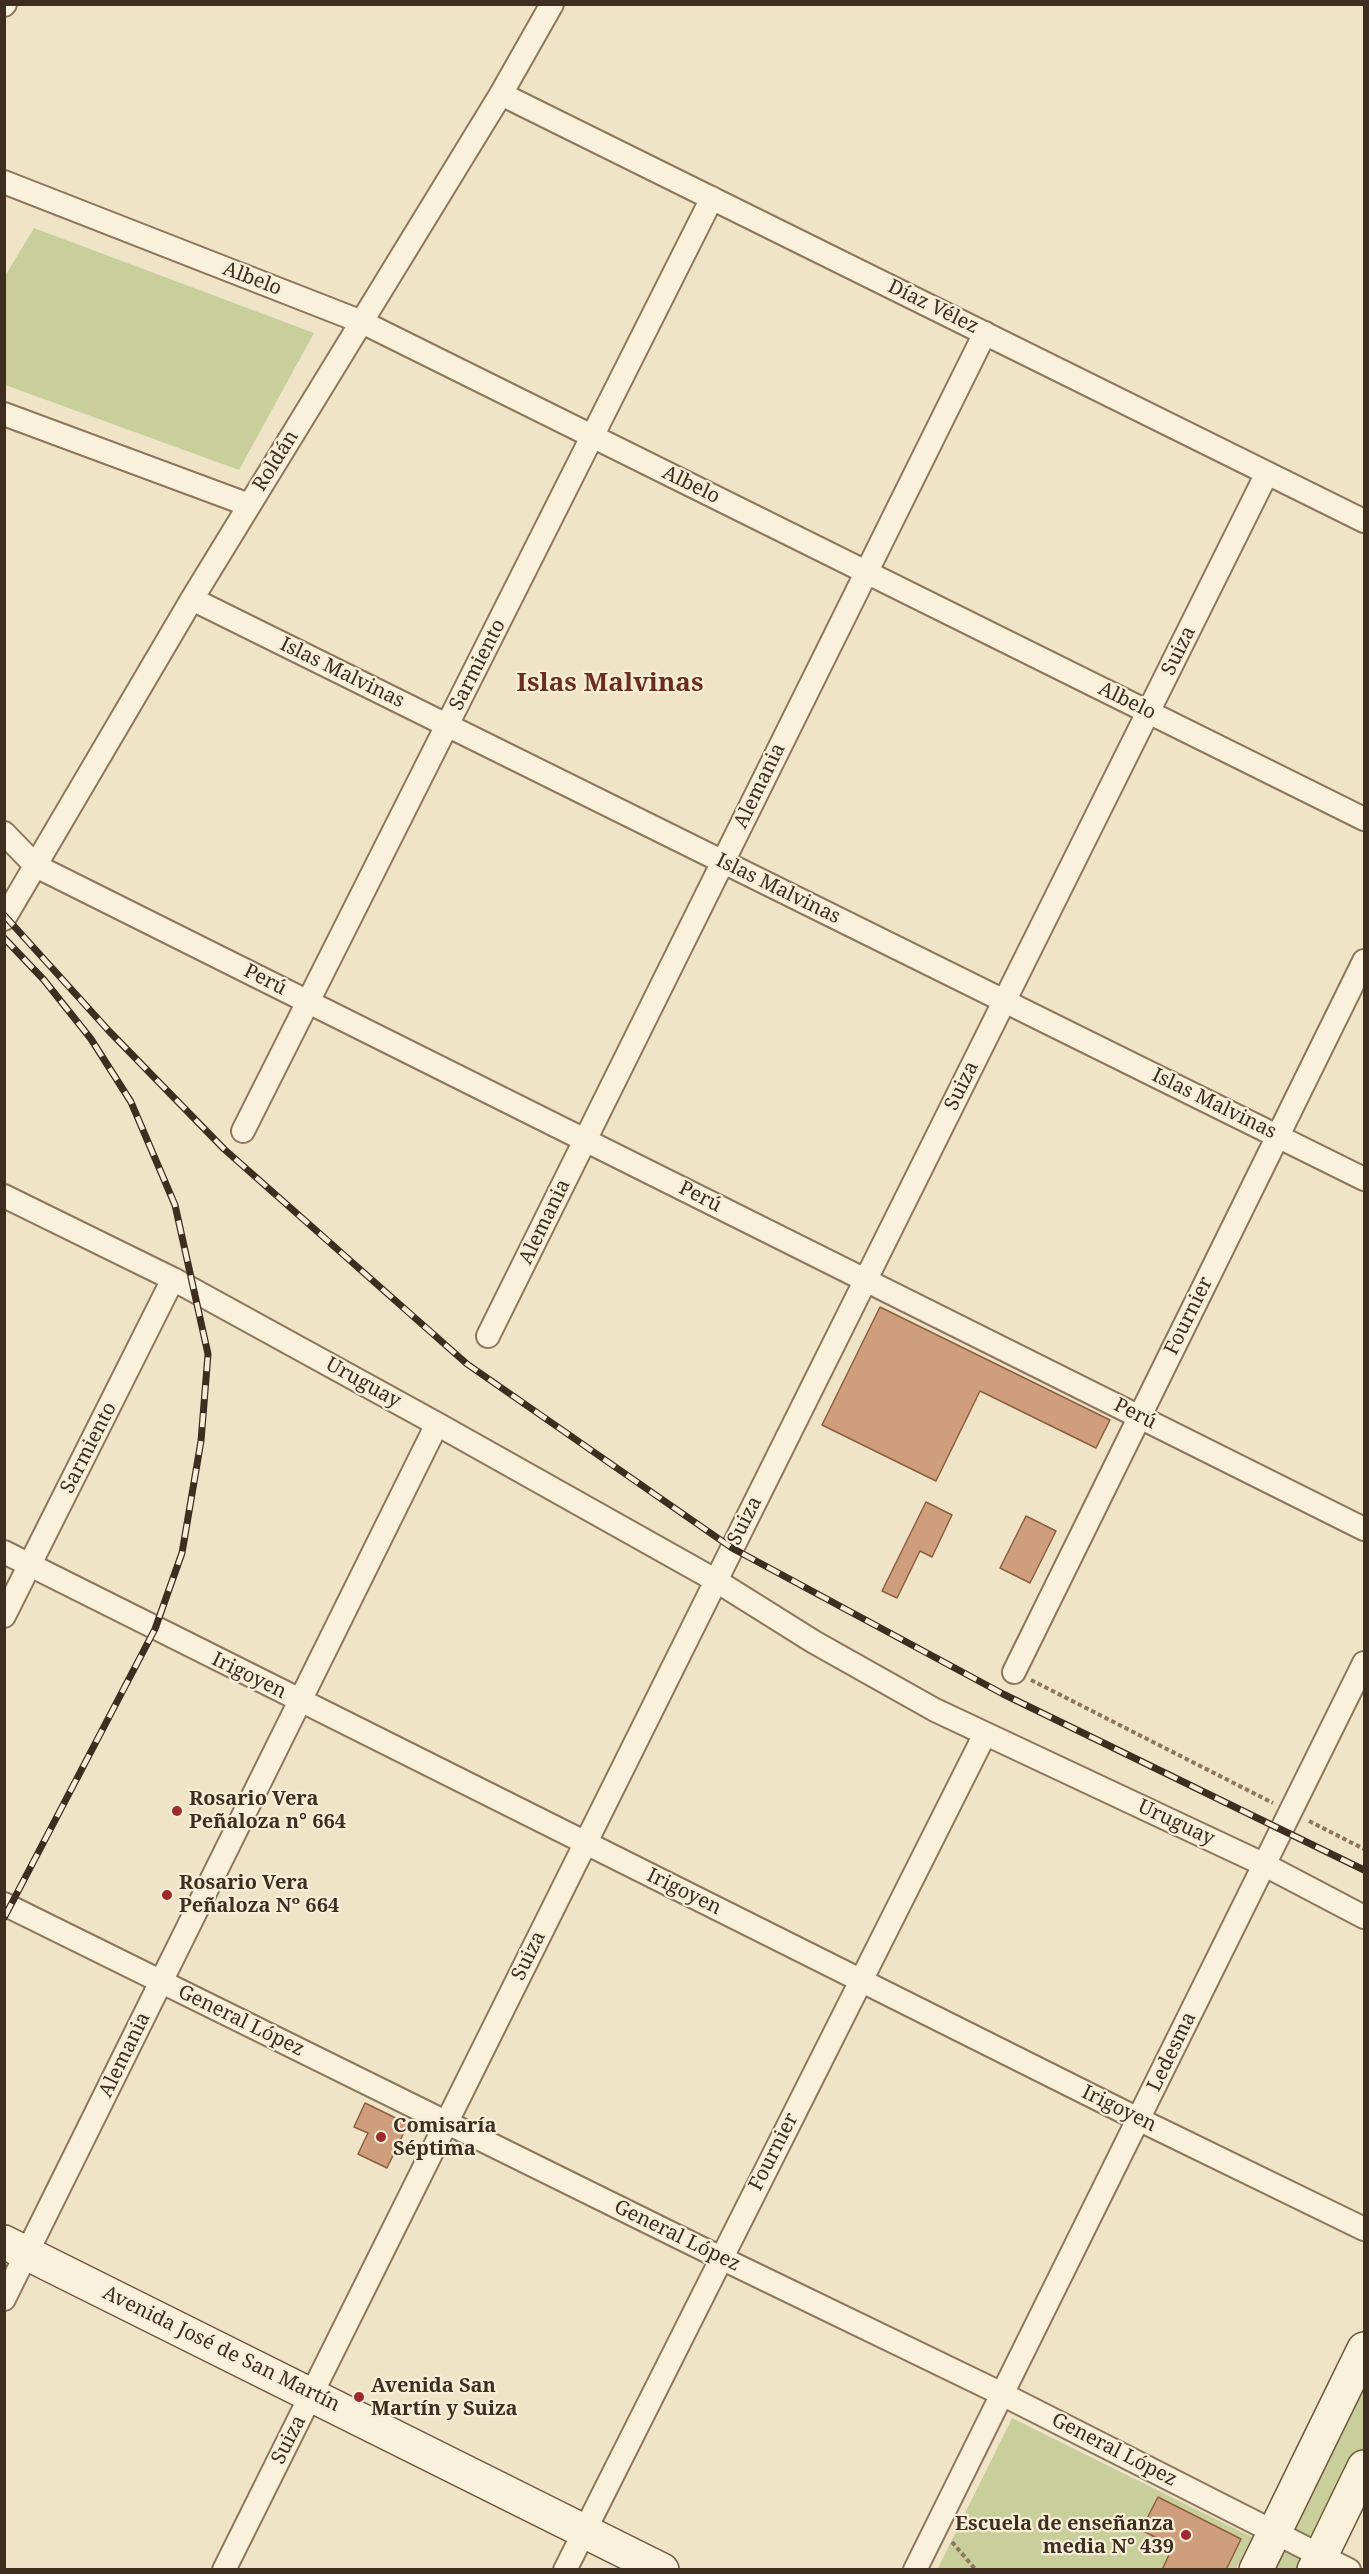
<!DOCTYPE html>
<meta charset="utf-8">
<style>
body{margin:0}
#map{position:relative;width:1369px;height:2574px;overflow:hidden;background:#f0e4c8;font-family:"Noto Serif",serif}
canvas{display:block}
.frame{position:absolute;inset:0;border:6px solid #3d2e20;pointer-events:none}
</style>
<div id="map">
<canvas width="1369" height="2574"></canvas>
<div class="frame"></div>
</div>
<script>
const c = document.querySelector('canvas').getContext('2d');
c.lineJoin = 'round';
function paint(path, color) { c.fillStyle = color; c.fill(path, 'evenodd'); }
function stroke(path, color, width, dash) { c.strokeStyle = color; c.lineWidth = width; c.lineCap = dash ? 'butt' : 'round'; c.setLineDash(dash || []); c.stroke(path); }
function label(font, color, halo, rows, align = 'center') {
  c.font = font + ' "Noto Serif",serif'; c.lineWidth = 4.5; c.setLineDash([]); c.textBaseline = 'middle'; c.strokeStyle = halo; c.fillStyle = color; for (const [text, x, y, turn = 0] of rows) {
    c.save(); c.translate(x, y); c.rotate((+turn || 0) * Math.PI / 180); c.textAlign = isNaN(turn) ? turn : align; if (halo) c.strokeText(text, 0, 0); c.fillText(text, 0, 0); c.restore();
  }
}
paint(new Path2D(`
 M34,228L314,333L239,470L5,385V276Z
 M1364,2349V2467L1314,2569L1256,2570Z
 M1012,2418L1252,2537L1236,2569L937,2570Z`), '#c9cf9b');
const building = new Path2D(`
 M880,1307L1110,1420L1096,1448L980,1391L936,1481L822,1425Z
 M926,1502L952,1515L932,1557L920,1551L897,1598L882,1591Z
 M1026,1516L1056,1531L1030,1583L1000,1568Z
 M365,2103L408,2124L387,2168L358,2154L368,2133L354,2127Z
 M1158,2497L1241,2539L1226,2570H1162L1173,2546L1141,2530Z`);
paint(building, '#cf9f7d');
stroke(building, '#8d5f41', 1.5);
const street = new Path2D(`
 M4,5L5,4
 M501,94L1364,521
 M4,182L362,322L1364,819
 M4,414L249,505
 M192,599L1364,1179
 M4,833L36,866L1364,1529
 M4,919L192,599L501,94L552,4
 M243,1131L712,198
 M4,1196L173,1279L437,1424L715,1580L814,1642L935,1710L1265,1865L1364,1917
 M488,1336L985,333
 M4,1552L1138,2119L1364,2229
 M4,1616L173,1279
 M1014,1672L1364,961
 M4,1904L721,2258L1002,2394L1349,2570
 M4,2299L437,1424
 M224,2570L1267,473
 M565,2570L985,1734
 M915,2570L1364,1663`);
const secondary = new Path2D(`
 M4,2242L662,2570
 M1256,2570L1364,2349
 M1314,2570L1364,2467`);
stroke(street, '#8d765c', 26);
stroke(secondary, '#6f573f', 36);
stroke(new Path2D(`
 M1031,1680L1273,1803
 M1309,1821L1364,1849
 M952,2542L976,2570`), '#8d765c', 4, [4.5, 3]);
stroke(street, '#faf1dc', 22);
stroke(secondary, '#faf1dc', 33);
const rail = new Path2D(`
 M4,915L109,1031L224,1149L467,1364L732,1548L1003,1694L1364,1870
 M4,938L44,980L91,1039L131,1102L175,1205L208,1354L201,1441L182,1553L155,1629L4,1918`);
stroke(rail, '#3d2e20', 7);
stroke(rail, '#f7eed8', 4.5, [14]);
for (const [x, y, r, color] of [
 [177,1811,6,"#9e2a2b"],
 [167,1895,6,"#9e2a2b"],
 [381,2137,6,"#9e2a2b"],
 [359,2397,6,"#9e2a2b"],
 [1186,2535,6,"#9e2a2b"]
]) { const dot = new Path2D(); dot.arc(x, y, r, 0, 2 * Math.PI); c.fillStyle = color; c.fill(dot); stroke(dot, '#f7eed8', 2); }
label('20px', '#3d2e20', '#f7eed8', [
 ["Albelo",252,279,21],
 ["Díaz Vélez",933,307,26],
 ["Roldán",276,461,-58],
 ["Albelo",691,485,26],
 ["Suiza",1179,651,-64],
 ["Sarmiento",478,665,-63],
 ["Islas Malvinas",342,673,26],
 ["Albelo",1127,701,26],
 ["Alemania",760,786,-64],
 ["Islas Malvinas",778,889,26],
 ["Perú",265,980,27],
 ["Suiza",962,1086,-64],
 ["Islas Malvinas",1214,1104,26],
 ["Perú",700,1197,27],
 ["Alemania",545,1222,-64],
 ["Fournier",1189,1316,-64],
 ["Uruguay",363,1383,29],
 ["Perú",1135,1414,27],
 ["Sarmiento",89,1448,-63],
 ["Suiza",745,1521,-63],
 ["Irigoyen",249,1676,26],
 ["Uruguay",1176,1823,25],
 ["Irigoyen",684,1892,26],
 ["Suiza",529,1956,-64],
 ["General López",241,2021,26],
 ["Ledesma",1172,2052,-64],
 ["Alemania",125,2055,-64],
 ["Irigoyen",1119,2109,26],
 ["Fournier",774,2152,-63],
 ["General López",677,2236,26],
 ["Avenida José de San Martín",221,2349,26],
 ["Suiza",289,2440,-63],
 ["General López",1114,2450,27]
]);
label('bold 20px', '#3d2e20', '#f7eed8', [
 ["Rosario Vera",189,1799],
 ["Peñaloza n° 664",189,1822],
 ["Rosario Vera",179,1883],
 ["Peñaloza Nº 664",179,1906],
 ["Comisaría",393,2126],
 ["Séptima",393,2149],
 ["Avenida San",371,2386],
 ["Martín y Suiza",371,2409],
 ["Escuela de enseñanza",1174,2524,"right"],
 ["media N° 439",1174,2547,"right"]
], 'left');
label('bold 26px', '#6b2e1e', '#f7eed8', [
 ["Islas Malvinas",610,684]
]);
</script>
